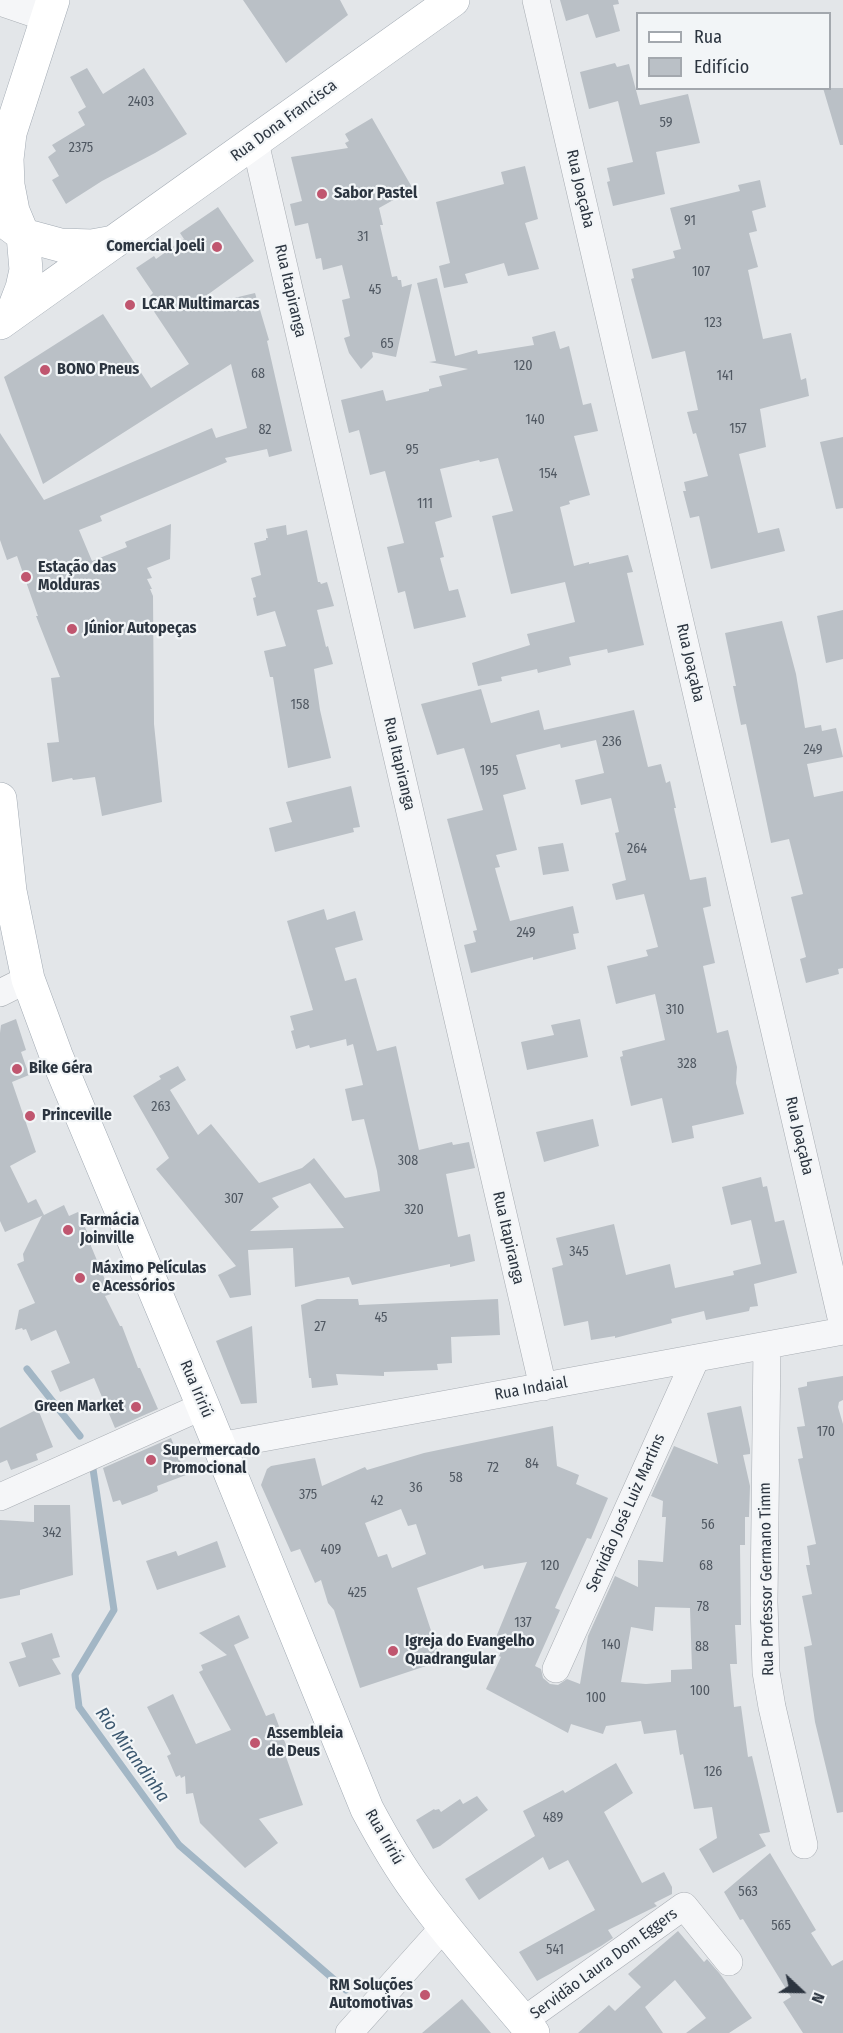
<!DOCTYPE html>
<meta charset="utf-8">
<style>
body{margin:0}
#map{position:relative;width:843px;height:2033px;overflow:hidden;background:#e3e6e9;font-family:"Fira Sans Condensed",sans-serif}
canvas{display:block}
.legend{position:absolute;left:636px;top:12px;width:195px;height:78px;box-sizing:border-box;background:#f2f5f7;border:2px solid #a3a8ae;margin:0;padding:8px 10px;list-style:none;font-size:18px;color:#2c3540}
.legend li{display:flex;align-items:center;gap:12px;height:30px}
.legend b{width:30px;border:2px solid #a3a8ae}
.north{position:absolute;left:771px;top:1961px;width:60px;height:60px;-webkit-text-stroke:4px #f2f5f7;paint-order:stroke;rotate:112deg;font-size:16px;font-weight:700;line-height:24px;text-align:center;color:#2c3540}
.north::after{content:'';display:block;margin:auto;width:21px;height:27px;background:#2c3540;clip-path:polygon(50% 0,100% 100%,50% 72%,0 100%)}
</style>
<div id="map">
<canvas width="843" height="2033"></canvas>
<ul class="legend">
<li><b style="height:8px;background:#fff"></b>Rua</li>
<li><b style="height:16px;background:#bac0c6"></b>Edifício</li>
</ul>
<div class="north">N</div>
</div>
<script>
const c = document.querySelector('canvas').getContext('2d');
c.lineJoin = 'round';
function stroke(path, color, width, dash) { c.strokeStyle = color; c.lineWidth = width; c.lineCap = dash ? 'butt' : 'round'; c.setLineDash(dash || []); c.stroke(path); }
function paint(path, color) { c.fillStyle = color; c.fill(path, 'evenodd'); }
function label(font, color, halo, rows, align = 'center') {
  c.font = font + ' "Fira Sans Condensed",sans-serif'; c.lineWidth = 4.5; c.setLineDash([]); c.textBaseline = 'middle'; c.strokeStyle = halo; c.fillStyle = color; for (const [text, x, y, turn = 0] of rows) {
    c.save(); c.translate(x, y); c.rotate((+turn || 0) * Math.PI / 180); c.textAlign = isNaN(turn) ? turn : align; if (halo) c.strokeText(text, 0, 0); c.fillText(text, 0, 0); c.restore();
  }
}
stroke(new Path2D(`
 M27,1369L80,1436
 M93,1469L114,1610L75,1675L79,1707L179,1845L346,1990`), '#a2b6c5', 7);
paint(new Path2D(`
 M243,0H340L348,15L286,63Z
 M560,0H618L619,4L613,5L620,31L596,38L588,14L566,21Z
 M615,63L617,67L629,64L640,105L688,94L700,143L656,152L665,194L613,206L607,182L610,181L607,168L633,162L618,101L589,109L580,72Z
 M87,68L103,94L144,68L187,134L155,153L102,181L66,204L52,180L59,176L48,157L56,151L52,145L85,125L78,112L86,107L70,77Z
 M823,88H843V145H840Z
 M372,118L413,189L379,208L383,225H380L392,277L397,276L398,280H401L402,287L412,284L396,357L372,352L373,357L361,369L349,353L344,338L350,336L342,300L350,298L342,265L323,270L321,258L316,259L308,223L295,226L290,204L302,201L291,157L348,148L345,143L349,141L345,134Z
 M525,166L538,219L525,223L539,269L508,276L504,263L465,274L468,283L444,288L439,266L450,263L436,202L504,184L501,172Z
 M760,180L766,207L752,211L757,231L749,233L758,267L748,270L763,339L791,333L801,380L806,378L809,396L760,409L766,447L739,454L758,533L779,528L785,551L711,569L699,516L690,518L683,491H686L684,482L708,476L696,433L693,434L687,412L698,410L685,351L652,359L631,279L634,278L632,269L675,258L673,251L681,249L670,208L740,191L738,185Z
 M218,207L254,261L188,309L255,293L269,340L267,341L292,451L269,457L267,449L225,458L227,462L100,516L102,521L79,530L92,561L127,547L125,542L171,524L170,559L147,568L152,578L147,579L152,589H150L153,596L154,724L162,802L102,816L95,777L73,780L72,778L52,782L47,743L59,742L51,678L60,677L36,616H38L17,556L7,560L0,540V433L44,500L212,428L216,438L247,428L231,364L43,484L4,377L103,314L151,388L189,364L147,301L152,298L150,296L153,293L136,268L154,256L156,259L184,239L180,233Z
 M437,278L455,356L477,350L478,354L534,345L532,337L555,331L560,349L569,346L583,405L591,403L598,431L574,436L590,495L569,501L570,504L560,507L574,566L589,562V564L628,555L633,572L627,573L644,645L608,653L607,649L569,657L571,665L538,673L537,669L501,677L502,681L478,686L472,663L530,645L527,634L575,622L565,582L511,594L492,516L513,511L498,458L480,462L479,460L440,469L452,517L435,522L444,557L440,558L449,591L458,589L466,617L414,629L405,591L398,593L387,547L404,543L385,471L370,475L359,430L349,433L341,400L383,390L386,401L429,391V389L442,386L439,376L468,369L429,362L436,361L417,283Z
 M843,437V508L836,509L820,442Z
 M286,525L287,535L307,530L318,582H320L321,584L327,582L334,606L317,610L326,647L328,646L333,664L314,669L320,710L331,758L288,768L273,677H270L264,651L286,646L275,611L257,616L253,598L256,597L251,578L261,575L254,543L266,540V538H268L266,529Z
 M843,610V659L826,663L817,616Z
 M782,621L796,674L805,728L821,725L822,731L836,728L843,757L807,764L814,797L843,791V968L838,969L839,974L806,983L800,959L806,957L791,897L803,894L789,839L771,843L746,724L741,725L733,686H736L725,633Z
 M481,689L491,723L539,710L544,730L634,710L648,767L661,764L666,783L670,781L676,808H674L690,880L706,877L711,906L703,908L715,963L703,966L717,1033L728,1030L737,1067L736,1083L744,1114L692,1126L694,1138L672,1143L662,1098L631,1106L620,1057L623,1056L622,1051L665,1040L655,994L616,1004L607,966L648,956L646,950L658,947L644,894L616,900L612,884L626,880L615,833L619,832L611,798L581,805L575,780L604,773L596,740L561,748L560,744L516,755L526,789L503,795L517,850L496,855L500,867L495,868L496,872L510,921L573,906L579,933L573,934L576,949L533,960V957L471,973L464,945L476,942L473,931L477,930L447,819L483,810L464,748L437,755L421,704Z
 M351,786L360,827L353,828L354,832L275,852L269,828L292,822L286,802Z
 M563,843L569,871L543,875L538,847Z
 M324,909L327,920L355,911L363,940L335,948L345,981L356,978L377,1051L396,1046L419,1150L452,1142L453,1145L469,1142L475,1168L446,1174L458,1237L470,1234L475,1261L450,1267V1264L352,1285L349,1277L295,1287L293,1248L248,1250L251,1295L230,1298L218,1275L236,1266L156,1169L169,1158L133,1096L161,1079L159,1076L178,1066L186,1080L170,1090L198,1135L211,1124L259,1183L302,1168L314,1158L345,1198L380,1191L377,1171L364,1119L352,1121L345,1089L363,1085L353,1044L347,1046L346,1039L310,1048L309,1045L296,1049L291,1031L294,1030L290,1016L313,1010L287,921ZM310,1183L344,1228L250,1231L279,1207L272,1198Z
 M16,1019L26,1050L21,1052L29,1075L12,1082L36,1152L10,1166L28,1203L36,1199L44,1215L5,1232L0,1221V1033L1,1025Z
 M580,1019L588,1057L527,1070L521,1042L554,1035L551,1025Z
 M593,1119L599,1146L544,1162L536,1132Z
 M761,1177L763,1187L767,1186L775,1222L784,1220L797,1273L754,1284L758,1306L750,1307L749,1311L706,1320L704,1311L671,1319L672,1323L615,1338V1336L591,1340L588,1321L564,1326L552,1268L563,1265L556,1238L614,1224L626,1275L670,1264L675,1288L734,1275L733,1271L761,1264L751,1220L731,1225L722,1187Z
 M64,1205L69,1216L78,1212L90,1238L91,1246L111,1294L105,1296L120,1326H122L138,1368H140L158,1409L115,1428L94,1378L60,1392L51,1371L70,1363L56,1330L31,1341L26,1329L23,1330L22,1328L15,1330L19,1310L35,1303L17,1264L24,1261L23,1254L42,1216Z
 M317,1299H358L359,1305L498,1299L500,1335L451,1337L452,1363L437,1364L438,1370L384,1372V1376L336,1374L338,1385L312,1388L311,1378H309L301,1305Z
 M252,1326L257,1403L241,1404L216,1341Z
 M843,1376V1400L839,1402L838,1407L843,1424V1812L837,1813L815,1722L804,1647L812,1645L802,1596L812,1594L806,1565H810L807,1546L816,1544L798,1459L803,1458L797,1427L805,1426L798,1388L807,1386V1382Z
 M741,1406L750,1449V1454L743,1455L750,1486L749,1517H745V1545H740L741,1625H735L737,1664H730L734,1707L741,1706L748,1757L752,1756L770,1832L759,1834L766,1846L713,1873L699,1849L717,1838L712,1807L694,1809L683,1754L680,1755L676,1730L644,1734L641,1721L606,1726L603,1734L571,1724L568,1733L486,1689L501,1657L499,1656L503,1646L494,1642L527,1562L484,1569L483,1565L417,1588L441,1661L360,1688L334,1610L328,1603L321,1580L315,1583L300,1549L291,1552L261,1485L267,1469L271,1466L315,1458L322,1486L365,1467L367,1470L424,1453L553,1426L557,1466L579,1475L576,1484L608,1498L591,1539L587,1538L555,1608L560,1610L535,1666L541,1669L543,1678L550,1684L558,1685L567,1679L580,1684L588,1636L615,1576L638,1587V1560L663,1562L666,1517H662L663,1501L651,1496L674,1446L718,1464L707,1413ZM401,1509L408,1526L416,1524L426,1554L392,1568L387,1554L378,1557L365,1523ZM655,1607L690,1608L692,1669L671,1670V1682L646,1684L621,1682L631,1627L653,1631Z
 M38,1409L53,1447L36,1454L38,1460L11,1470L7,1460L0,1463V1428Z
 M171,1438L186,1475L157,1486L158,1491L149,1495L122,1505L120,1500L113,1502L103,1468Z
 M34,1505H70L73,1575L20,1590V1595L0,1599V1520L34,1522Z
 M217,1541L226,1567L157,1590L146,1561L176,1551L178,1556Z
 M239,1615L249,1638L234,1645L266,1716L274,1713L289,1753L285,1754L303,1805L259,1819L278,1843L245,1868L200,1823L193,1793L186,1794L185,1776L181,1778L180,1775L176,1777L167,1756L171,1754L147,1707L173,1694L196,1744L231,1730L199,1672L203,1670L201,1665L227,1655L199,1633Z
 M52,1633L60,1657L52,1659L61,1674L19,1687L9,1662L26,1657L21,1643Z
 M616,1763L633,1793L604,1812L642,1883L664,1872L672,1887V1894L654,1903L657,1906L608,1930L613,1938L601,1946L537,1981L519,1952L595,1910L568,1860L549,1870L543,1857L479,1900L465,1879L535,1836L523,1811L563,1790L565,1793Z
 M477,1796L488,1810L440,1846L433,1849L416,1820L434,1809L435,1810L439,1809L441,1812L460,1799L463,1804Z
 M770,1853L816,1930L811,1933L832,1966L843,1960V2033H803L783,2002L791,1997L743,1919L740,1920L724,1892Z
 M678,1931L704,1962L707,1959L720,1974L752,2018L729,2033H686L706,2018L675,1980L645,2007L663,2033H578L609,2005L615,2011L641,1987L628,1974Z
 M462,1999L491,2033H422Z`), '#bac0c6');
const minor = new Path2D(`
 M536,0L843,1326
 M0,2L47,18
 M255,142L543,1387
 M0,993L28,979
 M767,1345L764,1602L766,1672L772,1707L804,1845
 M219,1446L843,1331
 M0,1497L203,1406
 M556,1669L696,1358
 M523,2021L684,1906L729,1962
 M349,2033L444,1927`);
const major = new Path2D(`
 M7,223L23,235L60,245L92,246L114,242
 M12,314L22,288L26,270L23,235L13,211L8,185L7,159L10,133L53,0
 M0,323L453,0
 M0,799L10,891L28,979L56,1055L203,1406L367,1809C382,1837 398,1865 417,1891C453,1941 494,1986 533,2033`);
stroke(minor, '#a8adb3', 28);
stroke(major, '#a3abb4', 34);
stroke(minor, '#f5f6f8', 27);
stroke(major, '#fff', 33);
for (const [x, y, r, color] of [
 [322,194,6,"#c0566f"],
 [217,247,6,"#c0566f"],
 [130,305,6,"#c0566f"],
 [45,370,6,"#c0566f"],
 [26,577,6,"#c0566f"],
 [72,629,6,"#c0566f"],
 [17,1069,6,"#c0566f"],
 [30,1116,6,"#c0566f"],
 [68,1230,6,"#c0566f"],
 [80,1278,6,"#c0566f"],
 [136,1407,6,"#c0566f"],
 [151,1460,6,"#c0566f"],
 [393,1651,6,"#c0566f"],
 [255,1743,6,"#c0566f"],
 [425,1995,6,"#c0566f"]
]) { const dot = new Path2D(); dot.arc(x, y, r, 0, 2 * Math.PI); c.fillStyle = color; c.fill(dot); stroke(dot, '#f2f5f7', 2); }
label('14px', '#505862', null, [
 ["2403",141,102],
 ["59",666,123],
 ["2375",81,148],
 ["91",690,221],
 ["31",363,237],
 ["107",701,272],
 ["45",375,290],
 ["123",713,323],
 ["65",387,344],
 ["120",523,366],
 ["68",258,374],
 ["141",725,376],
 ["140",535,420],
 ["157",738,429],
 ["82",265,430],
 ["95",412,450],
 ["154",548,474],
 ["111",425,504],
 ["158",300,705],
 ["236",612,742],
 ["249",813,750],
 ["195",489,771],
 ["264",637,849],
 ["249",526,933],
 ["310",675,1010],
 ["328",687,1064],
 ["263",161,1107],
 ["308",408,1161],
 ["307",234,1199],
 ["320",414,1210],
 ["345",579,1252],
 ["45",381,1318],
 ["27",320,1327],
 ["170",826,1432],
 ["84",532,1464],
 ["72",493,1468],
 ["58",456,1478],
 ["36",416,1488],
 ["375",308,1495],
 ["42",377,1501],
 ["56",708,1525],
 ["342",52,1533],
 ["409",331,1550],
 ["120",550,1566],
 ["68",706,1566],
 ["425",357,1593],
 ["78",703,1607],
 ["137",523,1623],
 ["140",611,1645],
 ["88",702,1647],
 ["100",700,1691],
 ["100",596,1698],
 ["126",713,1772],
 ["489",553,1818],
 ["563",748,1892],
 ["565",781,1926],
 ["541",555,1950]
]);
label('16px', '#2c3540', '#f2f5f7', [
 ["Rua Dona Francisca",284,121,-36],
 ["Rua Joaçaba",580,189,77],
 ["Rua Itapiranga",290,291,77],
 ["Rua Joaçaba",690,663,77],
 ["Rua Itapiranga",399,764,77],
 ["Rua Joaçaba",799,1136,77],
 ["Rua Itapiranga",508,1238,77],
 ["Rua Iririú",196,1389,67],
 ["Rua Indaial",531,1389,-10],
 ["Servidão José Luiz Martins",626,1513,-66],
 ["Rua Professor Germano Timm",767,1579,-91],
 ["Rua Iririú",384,1837,60],
 ["Servidão Laura Dom Eggers",604,1964,-36]
]);
label('bold 16px', '#2c3540', '#f2f5f7', [
 ["Sabor Pastel",334,194],
 ["Comercial Joeli",205,247,"right"],
 ["LCAR Multimarcas",142,305],
 ["BONO Pneus",57,370],
 ["Estação das",38,568],
 ["Molduras",38,586],
 ["Júnior Autopeças",84,629],
 ["Bike Géra",29,1069],
 ["Princeville",42,1116],
 ["Farmácia",80,1221],
 ["Joinville",80,1239],
 ["Máximo Películas",92,1269],
 ["e Acessórios",92,1287],
 ["Green Market",124,1407,"right"],
 ["Supermercado",163,1451],
 ["Promocional",163,1469],
 ["Igreja do Evangelho",405,1642],
 ["Quadrangular",405,1660],
 ["Assembleia",267,1734],
 ["de Deus",267,1752],
 ["RM Soluções",413,1986,"right"],
 ["Automotivas",413,2004,"right"]
], 'left');
label('italic 18px', '#3b576f', '#f2f5f7', [
 ["Rio Mirandinha",132,1755,54]
]);
</script>
